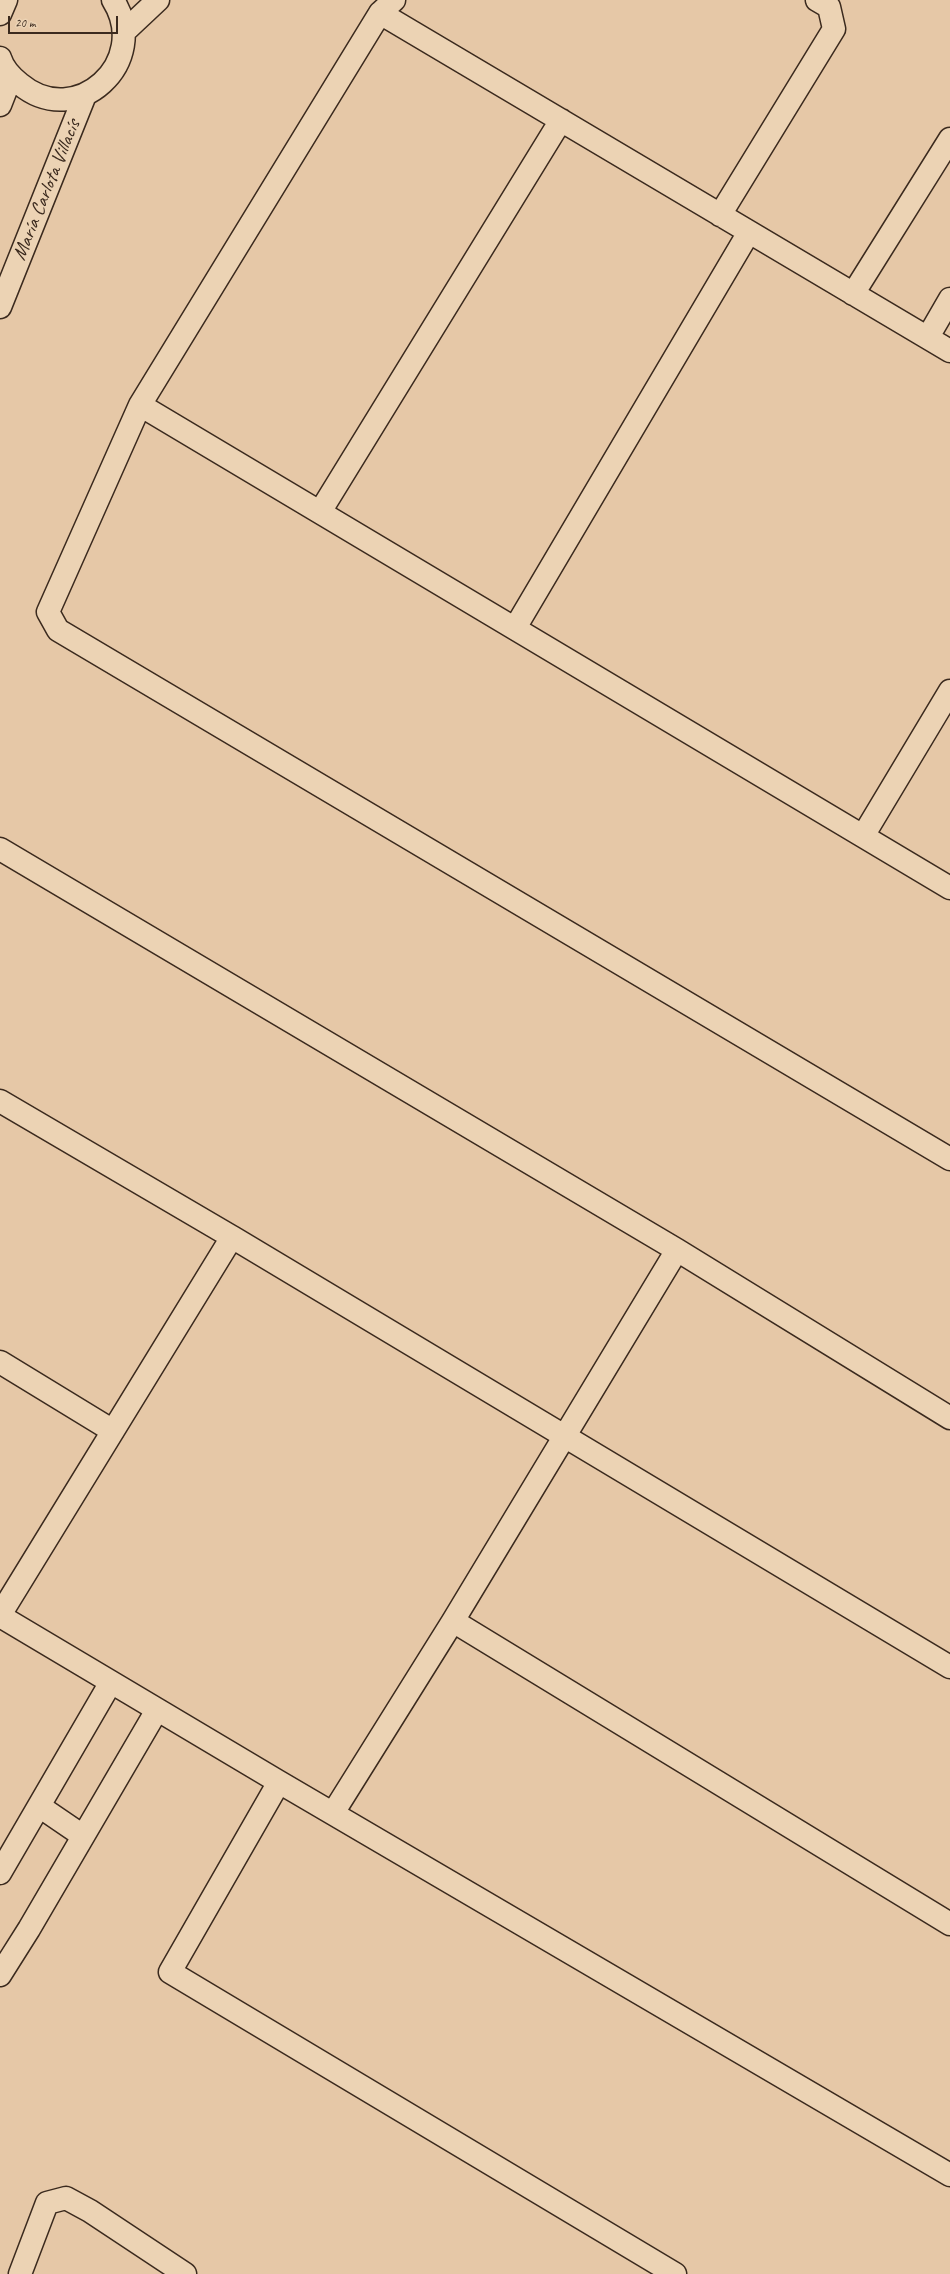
<!DOCTYPE html>
<meta charset="utf-8">
<style>
body{margin:0}
#map{position:relative;width:950px;height:2274px;overflow:hidden;background:#e6c8a7;font-family:Caveat,sans-serif}
canvas{display:block}
.scale{position:absolute;left:8px;top:16px;width:110px;height:18px;box-sizing:border-box;border:2px solid #3b2a1e;border-top:0;padding-left:5px;font-size:12px;line-height:14px;white-space:nowrap;color:#3b2a1e;-webkit-text-stroke:3px #ecd3b4;paint-order:stroke}
</style>
<div id="map">
<canvas width="950" height="2274"></canvas>
<div class="scale">20 m</div>
</div>
<script>
const c = document.querySelector('canvas').getContext('2d');
c.lineJoin = 'round';
function stroke(path, color, width, dash) { c.strokeStyle = color; c.lineWidth = width; c.lineCap = dash ? 'butt' : 'round'; c.setLineDash(dash || []); c.stroke(path); }
function label(font, color, halo, rows, align = 'center') {
  c.font = font + ' Caveat,sans-serif'; c.lineWidth = 3; c.setLineDash([]); c.textBaseline = 'middle'; c.strokeStyle = halo; c.fillStyle = color; for (const [text, x, y, turn = 0] of rows) {
    c.save(); c.translate(x, y); c.rotate((+turn || 0) * Math.PI / 180); c.textAlign = isNaN(turn) ? turn : align; if (halo) c.strokeText(text, 0, 0); c.fillText(text, 0, 0); c.restore();
  }
}
const minor = new Path2D(`
 M394,0L380,13L140,405L48,612L58,630L950,1159
 M380,13L950,351
 M0,14L6,0
 M125,31L158,0
 M0,58C3,68 11,77 20,84C76,131 152,62 113,0
 M0,105L11,77
 M720,215L834,29L829,7L817,0
 M853,294L950,139
 M0,307L85,95
 M928,337L950,299
 M140,405L950,888
 M320,512L561,120
 M515,628L749,232
 M863,836L950,691
 M0,849L677,1250L950,1418
 M0,1101L232,1237L0,1615
 M232,1237L950,1667
 M0,1362L113,1431
 M0,1616L279,1782L950,2175
 M453,1621L950,1924
 M279,1782L170,1972L675,2274
 M39,1806L83,1836
 M333,1813L453,1621L677,1250
 M0,1873L111,1682
 M0,1975L29,1929L157,1710
 M20,2274L47,2203L66,2198L90,2211L185,2274`);
stroke(minor, '#3b2a1e', 25);
stroke(minor, '#ecd3b4', 22);
label('20px', '#3b2a1e', '#ecd3b4', [
 ["María Carlota Villacís",47,190,-68]
]);
</script>
